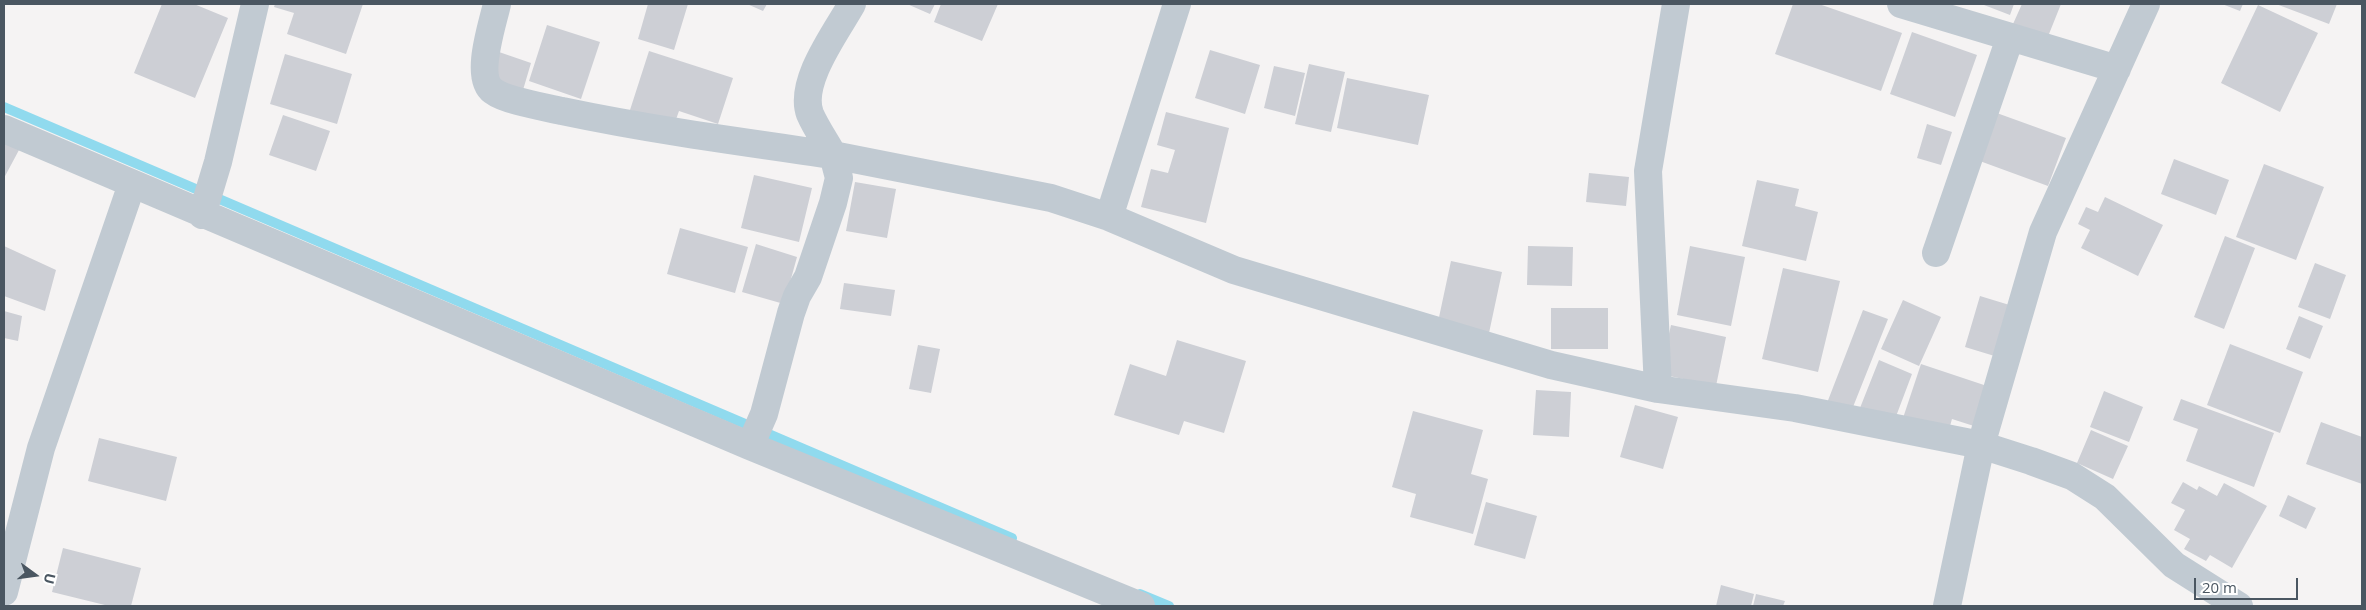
<!DOCTYPE html>
<style>
body{margin:0}
#map{position:relative;width:2366px;height:610px;overflow:hidden;background:#f5f3f3;font-family:"Open Sans",sans-serif}
canvas{display:block}
.frame{position:absolute;inset:0;border:5px solid #4a5661;pointer-events:none}
.north{position:absolute;left:10px;top:550px;width:50px;height:50px;-webkit-text-stroke:4px #fff;paint-order:stroke;rotate:104deg;font-size:14px;font-weight:700;line-height:20px;text-align:center;color:#4a5661}
.north::after{content:'';display:block;margin:auto;width:18px;height:22px;background:#4a5661;clip-path:polygon(50% 0,100% 100%,50% 72%,0 100%)}
.scale{position:absolute;left:2194px;top:578px;width:104px;height:22px;box-sizing:border-box;border:2px solid #4a5661;border-top:0;padding-left:6px;font-size:15px;line-height:18px;white-space:nowrap;color:#4a5661;-webkit-text-stroke:4px #fff;paint-order:stroke}
</style>
<div id="map">
<canvas width="2366" height="610"></canvas>
<div class="frame"></div>
<div class="north">U</div>
<div class="scale">20 m</div>
</div>
<script>
const c = document.querySelector('canvas').getContext('2d');
c.lineJoin = 'round';
function stroke(path, color, width, dash) { c.strokeStyle = color; c.lineWidth = width; c.lineCap = dash ? 'butt' : 'round'; c.setLineDash(dash || []); c.stroke(path); }
function paint(path, color) { c.fillStyle = color; c.fill(path, 'evenodd'); }
stroke(new Path2D(`
 M4,107L1012,538
 M1140,594L1169,606`), '#90daee', 10);
paint(new Path2D(`
 M162,4H194L228,18L195,98L134,73Z
 M275,4H363L346,54L287,34L294,13L274,7Z
 M648,4H688L674,50L638,39Z
 M747,4H767L763,11Z
 M907,4H935L930,14Z
 M941,4H998L982,41L934,22Z
 M1793,4H1819L1902,33L1881,91L1775,54Z
 M1984,4H2014L2010,15L1984,5Z
 M2022,4H2061L2047,39L2013,24Z
 M2222,4H2243L2240,11Z
 M2276,4H2337L2329,24Z
 M2258,5L2318,33L2280,112L2221,83Z
 M547,25L600,42L581,99L529,81Z
 M1912,32L1977,55L1955,117L1890,94Z
 M1210,50L1260,65L1245,114L1195,98Z
 M649,51L733,78L718,124L679,111L674,125L630,110Z
 M499,52L531,63L523,90L491,79Z
 M285,54L352,74L337,124L270,104Z
 M1309,64L1345,72L1331,132L1295,124Z
 M1274,66L1305,73L1295,116L1264,108Z
 M1347,78L1429,95L1418,145L1337,128Z
 M1166,112L1229,128L1206,223L1141,207L1151,169L1168,173L1175,150L1157,145Z
 M1994,112L2066,138L2048,186L1977,160Z
 M283,115L330,131L316,171L269,155Z
 M1927,124L1952,132L1941,165L1917,158Z
 M4,141L19,150L4,178Z
 M2174,159L2229,180L2216,215L2161,194Z
 M2264,164L2324,187L2296,260L2236,237Z
 M1589,173L1629,177L1626,206L1586,202Z
 M754,175L812,188L799,242L741,228Z
 M1757,180L1799,189L1795,206L1818,212L1806,261L1742,246Z
 M855,182L896,189L887,238L846,231Z
 M2105,197L2163,225L2138,276L2081,248L2090,230L2078,224L2086,207L2098,212Z
 M680,228L748,247L735,293L667,274Z
 M2225,236L2255,248L2224,329L2194,317Z
 M756,244L797,257L784,304L742,292Z
 M4,246L56,270L45,311L4,296Z
 M1528,246L1573,247L1572,286L1527,285Z
 M1690,246L1745,257L1731,326L1677,315Z
 M1451,261L1502,272L1489,333L1438,322Z
 M2315,263L2346,275L2330,319L2298,307Z
 M1783,268L1840,281L1818,372L1762,359Z
 M844,283L895,290L891,316L840,309Z
 M1980,296L2016,307L2001,358L1965,347Z
 M1903,300L1941,317L1919,366L1881,349Z
 M1551,308H1608V349H1551Z
 M1863,310L1888,319L1851,412L1827,403Z
 M4,311L22,316L18,341L4,338Z
 M2299,316L2323,326L2310,359L2286,349Z
 M1671,325L1726,337L1716,386L1660,374Z
 M1177,340L1246,361L1224,433L1184,421L1179,435L1114,415L1130,364L1166,376Z
 M2230,344L2303,372L2280,433L2207,405Z
 M918,345L940,349L931,393L909,389Z
 M1879,360L1912,374L1892,427L1858,413Z
 M1921,364L1993,388L1980,428L1952,419L1948,433L1903,418Z
 M1536,390L1571,392L1569,437L1533,435Z
 M2104,391L2143,407L2129,442L2090,427Z
 M2181,399L2274,433L2254,487L2186,461L2198,429L2173,420Z
 M1635,405L1678,417L1663,469L1620,457Z
 M1413,411L1483,430L1471,474L1488,479L1473,534L1410,517L1416,494L1392,487Z
 M2321,422L2362,437V484L2306,464Z
 M2091,430L2128,446L2113,479L2077,463Z
 M99,438L177,457L166,501L88,481Z
 M2183,482L2197,490L2199,486L2217,496L2224,483L2267,506L2232,568L2210,555L2206,561L2184,549L2190,539L2174,530L2185,510L2171,503Z
 M2288,495L2316,508L2306,529L2279,516Z
 M1486,502L1537,516L1525,559L1474,545Z
 M63,548L141,568L131,606H109L52,592Z
 M1721,585L1754,594L1751,606H1716Z
 M1756,594L1785,601L1783,606H1753Z`), '#cdcfd5');
stroke(new Path2D(`
 M497,4C493,23 474,77 493,91C506,101 545,107 562,111C652,130 742,142 833,155L839,178L833,203L808,277L797,296L791,313L764,414L750,446
 M852,4C837,31 798,82 810,114C816,128 826,142 833,155L1051,198L1109,217L1234,270L1551,365L1658,389L1795,408L1981,445L2031,461L2072,476L2105,497L2174,565L2239,606
 M1901,4L2117,69
 M4,129L750,446L1141,606
 M202,215L218,162L255,4
 M1109,217L1177,4
 M1936,253L2010,38
 M1658,389L1648,171L1676,4
 M4,592L41,448L132,184
 M1947,606L1981,445L2043,232L2146,4`), '#c1cad2', 28);
</script>
